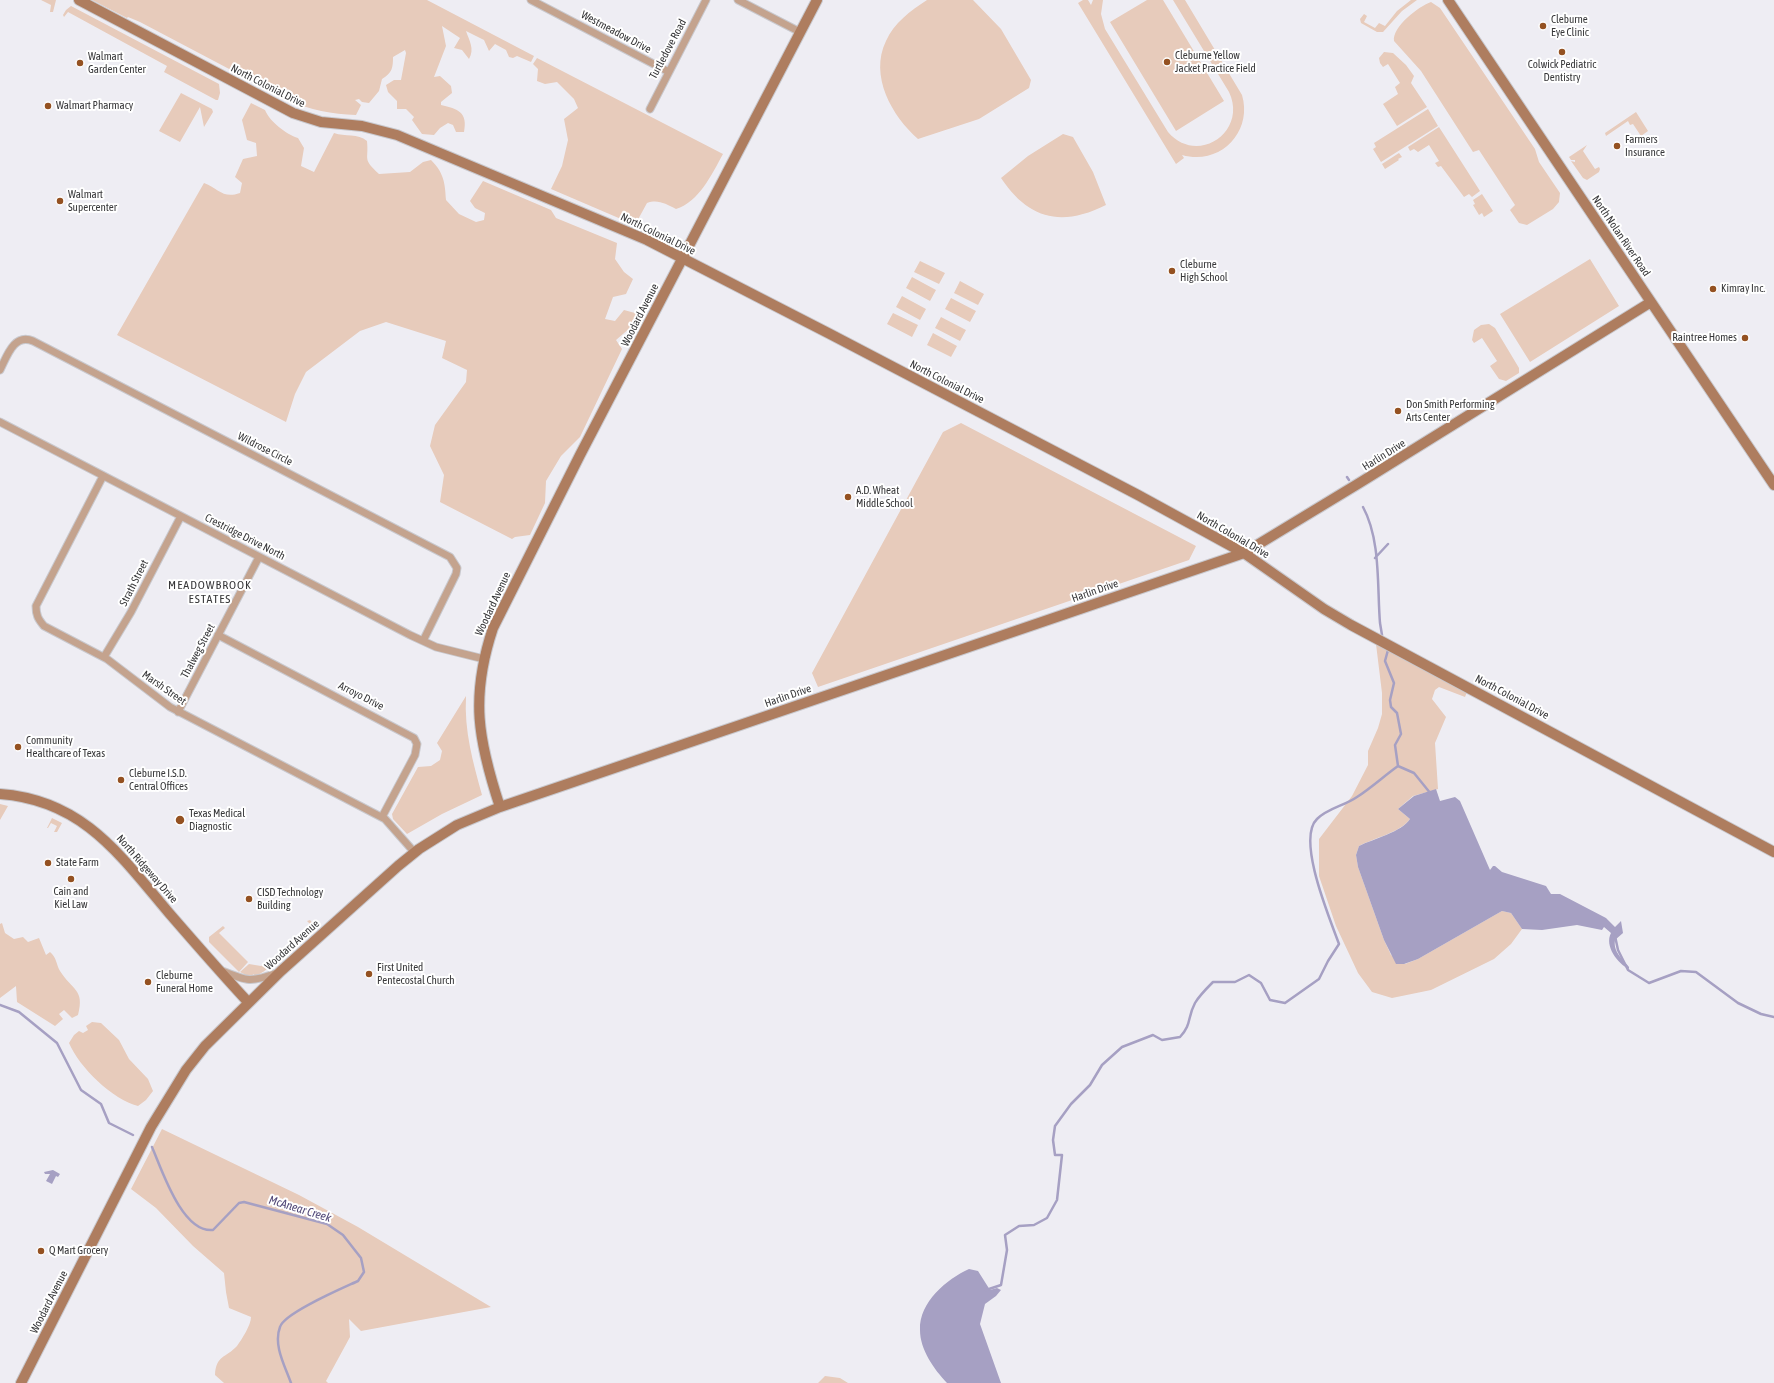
<!DOCTYPE html>
<style>
body{margin:0}
canvas{display:block;background:#eeedf3}
</style>
<canvas width="1774" height="1383"></canvas>
<script>
const c = document.querySelector('canvas').getContext('2d');
c.lineJoin = 'round';
function paint(path, color) { c.fillStyle = color; c.fill(path, 'evenodd'); }
function stroke(path, color, width, dash) { c.strokeStyle = color; c.lineWidth = width; c.lineCap = dash ? 'butt' : 'round'; c.setLineDash(dash || []); c.stroke(path); }
function label(font, color, halo, rows, align = 'center') {
  c.font = font + ' "Asap Condensed",sans-serif'; c.lineWidth = 4; c.setLineDash([]); c.textBaseline = 'middle'; c.strokeStyle = halo; c.fillStyle = color; for (const [text, x, y, turn = 0] of rows) {
    c.save(); c.translate(x, y); c.rotate((+turn || 0) * Math.PI / 180); c.textAlign = isNaN(turn) ? turn : align; if (halo) c.strokeText(text, 0, 0); c.fillText(text, 0, 0); c.restore();
  }
}
paint(new Path2D(`
 M41,0H56L53,12H50L51,5Z
 M92,0H427L534,56L531,62L517,56L513,58L509,57L506,50L495,44L489,51L484,40L466,31C469,40 475,49 469,59L462,50L454,48L460,38L442,26L446,46L434,77L440,76L451,86L452,93L441,102V105C458,109 468,112 464,132H456L453,125L448,123L440,128L434,135L422,134L412,120L414,117L406,109H397V101L388,92L386,85L394,80H401L406,53L405,50L393,57C393,68 392,73 382,79L379,91L369,103L362,102L359,99L355,100L361,105L356,115C332,114 310,110 288,100L140,22L128,17L127,18Z
 M927,0H973L1001,29L1031,80L1029,88L979,119L918,139C892,116 869,76 886,41C894,23 910,11 927,0Z
 M1083,0H1088L1091,5L1093,0H1103L1101,14L1105,29L1168,132C1197,166 1248,132 1229,92L1173,0H1185L1242,95C1253,132 1220,166 1182,155L1184,158L1176,164L1078,3Z
 M1147,0H1163L1224,101L1176,131L1110,22Z
 M1411,0H1417L1402,11L1383,32H1377L1361,23L1360,19L1364,14L1367,16L1364,22L1375,28L1379,23L1385,26L1397,11Z
 M1431,2L1440,8L1535,149L1539,162L1560,193L1559,202L1553,209L1527,225L1519,223L1510,210L1515,205L1479,150L1473,152L1421,71L1394,41C1392,27 1419,6 1431,2Z
 M71,6L219,84L220,93L218,100H216L164,72L167,66L68,12L64,17L63,15L66,10Z
 M1384,52L1393,53L1406,65L1414,76L1411,83L1427,107L1397,126L1383,104L1398,94L1395,87L1400,83L1388,64L1383,67L1380,63L1379,58Z
 M537,58L723,154C712,174 699,202 676,209C666,204 658,199 647,203L635,225L551,189L562,166L568,140L564,119L578,108L574,99L557,82L545,84L537,81L538,69L533,64Z
 M181,93L212,109L213,112L204,127L200,107L180,142L159,131Z
 M251,103L265,110C270,122 286,134 298,138L304,148L301,166L314,172L334,133C345,137 358,133 367,141C369,161 362,158 379,174L410,172L423,162L431,160C444,173 445,183 446,200L459,214L476,222L484,220L485,213L475,208L470,201L483,181L551,210L556,218L617,243L615,259L624,272L633,279L626,294L613,297L605,319L615,321L624,310L635,313L638,321L616,340L622,349L580,437L561,456L546,481L545,503L530,535L515,537L512,539L440,502L444,475L430,446L435,425L466,382L467,370L442,358L446,341L386,322L360,331L306,372L295,394L286,422L117,335L204,183C219,189 223,199 240,193L242,183L235,177L243,159L257,156L256,143L247,140L242,120Z
 M1428,109L1438,126L1381,162L1373,149L1376,147L1374,143Z
 M1636,112L1648,131L1641,136L1633,124L1630,125L1628,121L1606,136L1605,133Z
 M1439,127L1480,191L1472,197L1469,194L1464,197L1441,166L1438,167L1435,163L1439,161L1429,145L1418,152L1414,149L1410,151L1408,147Z
 M1063,134L1073,137L1093,172L1106,205C1062,227 1029,220 1001,178L1028,156Z
 M1587,145L1583,151L1595,169L1599,167L1600,169L1599,172L1587,180L1583,178L1571,161L1575,162V160H1571L1569,157Z
 M1399,153L1402,157L1398,159L1399,160L1385,169L1382,164Z
 M1482,194L1493,211L1484,217L1482,213L1479,215L1473,205L1475,204L1473,200Z
 M1590,259L1619,306L1530,362L1500,314Z
 M920,261L945,273L939,284L914,272Z
 M912,277L936,290L930,301L906,288Z
 M960,281L984,294L978,305L954,293Z
 M902,296L926,309L920,320L896,307Z
 M951,298L976,311L970,322L945,309Z
 M893,313L918,325L912,337L887,324Z
 M941,317L966,330L960,341L935,328Z
 M1489,324L1495,328L1519,368V373L1506,381L1499,379L1490,366L1497,361L1482,338L1474,343L1472,340L1474,330L1481,325Z
 M933,333L957,346L951,357L927,345Z
 M961,423L1196,546L1189,560L818,687L812,673L943,432Z
 M1376,644L1467,692L1465,697L1439,687L1435,690L1432,699L1446,717L1435,743L1438,789L1413,796L1398,809L1410,819C1401,832 1374,838 1359,846L1356,855L1358,867L1384,940L1391,955L1405,964L1418,959L1502,911L1511,913L1522,929L1511,944L1494,959L1431,990L1392,998L1372,992L1358,973L1336,926L1319,876V839L1352,796L1368,765V751L1378,728L1382,714V693Z
 M466,696C464,731 473,762 482,795L442,814L407,834L393,819L392,814L418,767L431,766L440,760L442,751L437,743Z
 M0,804L8,806L0,820Z
 M52,818L62,823L57,832H54L57,826L51,823L48,828H47Z
 M310,920L313,924L312,928C295,944 277,965 256,976L253,974L252,978L240,972L249,964L261,966L281,954L312,926L307,921Z
 M2,923L5,933L14,939L23,937L28,942L39,938L46,955L50,952C57,958 56,964 60,971C72,990 85,989 78,1015L72,1018L64,1010L59,1014L63,1019L55,1026L17,1002L16,986L0,998V924Z
 M223,926L225,928L219,933L248,962L239,972L209,942V937Z
 M92,1022L101,1023L119,1040L129,1059L148,1079L153,1091L146,1100L138,1106C113,1100 79,1067 69,1043L74,1035L79,1031L83,1033L88,1030L86,1026Z
 M162,1129L299,1195L358,1227L491,1307L361,1331L349,1319L350,1337L326,1381L328,1383H224L215,1375C216,1355 226,1358 237,1346C242,1339 251,1325 251,1317L229,1308L226,1292L224,1273L193,1246L156,1208L131,1189Z
 M825,1376L840,1378L848,1383H818Z`), '#e7cbbb');
paint(new Path2D(`
 M1436,789L1440,801L1455,797L1460,801L1490,870L1493,866H1495L1502,872L1546,886L1551,894H1560L1606,918L1615,927L1621,921L1623,933L1615,940C1613,952 1622,958 1629,967V969C1618,964 1604,946 1611,933L1604,927L1602,930L1577,925L1542,930L1522,929L1511,913L1502,911L1418,959L1404,964H1396L1384,940L1358,867L1356,855L1359,846C1373,839 1402,832 1410,819L1398,809L1414,796Z
 M53,1170L60,1174L58,1177L56,1176L52,1184L46,1181L50,1174H45L44,1172Z
 M969,1269L978,1271L990,1290L997,1288L1001,1290L996,1296L985,1304L980,1324L1001,1383H947C934,1369 920,1350 920,1330C919,1302 947,1279 969,1269Z`), '#a6a0c3');
stroke(new Path2D(`
 M1347,477L1349,480
 M1363,507C1381,540 1377,587 1380,623L1382,635
 M1375,558L1388,544
 M1398,766L1414,773L1431,794
 M1615,936L1618,950L1628,970L1649,983L1681,971L1696,972L1738,1003L1761,1014L1774,1017
 M0,1005L19,1012L57,1043L81,1090L101,1104L109,1123L133,1135
 M152,1147C162,1170 182,1233 213,1230L239,1203L244,1202L327,1224L343,1235L361,1258L364,1272L358,1281C343,1288 284,1313 280,1327C273,1345 285,1366 291,1383
 M986,1290L1001,1285L1007,1250L1005,1235L1019,1226L1034,1225L1047,1218L1057,1200L1062,1155H1055L1053,1140L1055,1126L1071,1104L1090,1085L1102,1065L1122,1047L1153,1035L1162,1040L1180,1037C1192,1024 1187,1018 1195,1003C1199,996 1207,988 1213,982H1235L1249,975L1261,983L1270,1000L1285,1003L1319,979L1328,961L1339,944C1330,919 1296,839 1317,819C1328,808 1344,806 1357,797C1371,788 1384,776 1398,766L1395,745L1401,734L1397,713L1391,707L1390,700L1394,683L1385,661L1388,650`), '#a6a0c3', 2.5);
const street = new Path2D(`
 M531,0L669,72
 M738,0L800,32
 M650,109L706,0
 M0,370C7,356 14,333 33,341L450,557L457,568L456,574L423,641
 M0,422L410,635L436,647L484,659
 M103,476L36,606C36,615 38,619 44,626L107,659L170,707L385,819L415,853
 M218,635L414,738L417,744L415,755L382,817
 M104,657L131,612L181,516
 M178,712L259,557
 M220,970C247,981 250,983 277,973`);
const secondary = new Path2D(`
 M79,0L293,113L321,122L362,126L397,135L647,240L830,334L1138,495L1244,553L1324,609L1351,625L1774,852
 M1448,0L1774,485
 M0,794C83,800 120,855 169,913C195,943 221,973 248,1002
 M500,807C478,740 470,697 493,628L580,455L817,0
 M21,1383L151,1127L186,1070L205,1046L281,971L398,866L419,849L457,825L500,807L1244,553L1361,482L1651,302`);
stroke(street, '#c9c9ce', 9);
stroke(secondary, '#c9c9ce', 12);
stroke(street, '#c4a38e', 7);
stroke(secondary, '#ae7d5f', 10);
for (const [x, y, r, color] of [
 [1543,26,4,"#945121"],
 [1562,52,4,"#945121"],
 [1167,62,4,"#945121"],
 [80,63,4,"#945121"],
 [48,106,4,"#945121"],
 [1617,146,4,"#945121"],
 [60,201,4,"#945121"],
 [1172,271,4,"#945121"],
 [1713,289,4,"#945121"],
 [1745,338,4,"#945121"],
 [1398,411,4,"#945121"],
 [848,497,4,"#945121"],
 [18,747,4,"#945121"],
 [121,780,4,"#945121"],
 [180,820,5,"#945121"],
 [48,863,4,"#945121"],
 [71,879,4,"#945121"],
 [249,899,4,"#945121"],
 [369,974,4,"#945121"],
 [148,982,4,"#945121"],
 [41,1251,4,"#945121"]
]) { const dot = new Path2D(); dot.arc(x, y, r, 0, 2 * Math.PI); c.fillStyle = color; c.fill(dot); stroke(dot, '#fff', 1.5); }
label('11px', '#373739', '#fff', [
 ["Cleburne",1551,20],
 ["Eye Clinic",1551,33],
 ["Cleburne Yellow",1175,56],
 ["Jacket Practice Field",1175,69],
 ["Walmart",88,57],
 ["Garden Center",88,70],
 ["Colwick Pediatric",1562,65,"center"],
 ["Dentistry",1562,78,"center"],
 ["Walmart Pharmacy",56,106],
 ["Farmers",1625,140],
 ["Insurance",1625,153],
 ["Walmart",68,195],
 ["Supercenter",68,208],
 ["Cleburne",1180,265],
 ["High School",1180,278],
 ["Kimray Inc.",1721,289],
 ["Raintree Homes",1737,338,"right"],
 ["Don Smith Performing",1406,405],
 ["Arts Center",1406,418],
 ["A.D. Wheat",856,491],
 ["Middle School",856,504],
 ["Community",26,741],
 ["Healthcare of Texas",26,754],
 ["Cleburne I.S.D.",129,774],
 ["Central Offices",129,787],
 ["Texas Medical",189,814],
 ["Diagnostic",189,827],
 ["State Farm",56,863],
 ["Cain and",71,892,"center"],
 ["Kiel Law",71,905,"center"],
 ["CISD Technology",257,893],
 ["Building",257,906],
 ["First United",377,968],
 ["Pentecostal Church",377,981],
 ["Cleburne",156,976],
 ["Funeral Home",156,989],
 ["Q Mart Grocery",49,1251]
], 'left');
label('11px', '#373739', '#fff', [
 ["Westmeadow Drive",616,32,28],
 ["Turtledove Road",668,49,-62],
 ["North Colonial Drive",268,86,27],
 ["North Colonial Drive",658,234,26],
 ["North Nolan River Road",1621,236,56],
 ["Woodard Avenue",640,315,-63],
 ["North Colonial Drive",947,382,27],
 ["Wildrose Circle",265,449,27],
 ["Harlin Drive",1384,455,-32],
 ["North Colonial Drive",1233,535,30],
 ["Crestridge Drive North",245,537,27],
 ["Strath Street",134,583,-63],
 ["Harlin Drive",1095,591,-19],
 ["Woodard Avenue",493,604,-65],
 ["Thalweg Street",198,651,-62],
 ["Marsh Street",164,688,35],
 ["Arroyo Drive",361,696,27],
 ["Harlin Drive",788,696,-19],
 ["North Colonial Drive",1512,697,28],
 ["North Ridgeway Drive",147,869,49],
 ["Woodard Avenue",292,945,-42],
 ["Woodard Avenue",49,1302,-63]
]);
c.letterSpacing = '1px';
label('12px', '#373739', '#fff', [
 ["MEADOWBROOK",210,585],
 ["ESTATES",210,599]
]);
c.letterSpacing = '0px';
label('italic 12px', '#514777', '#fff', [
 ["McAnear Creek",300,1209,17]
]);
</script>
